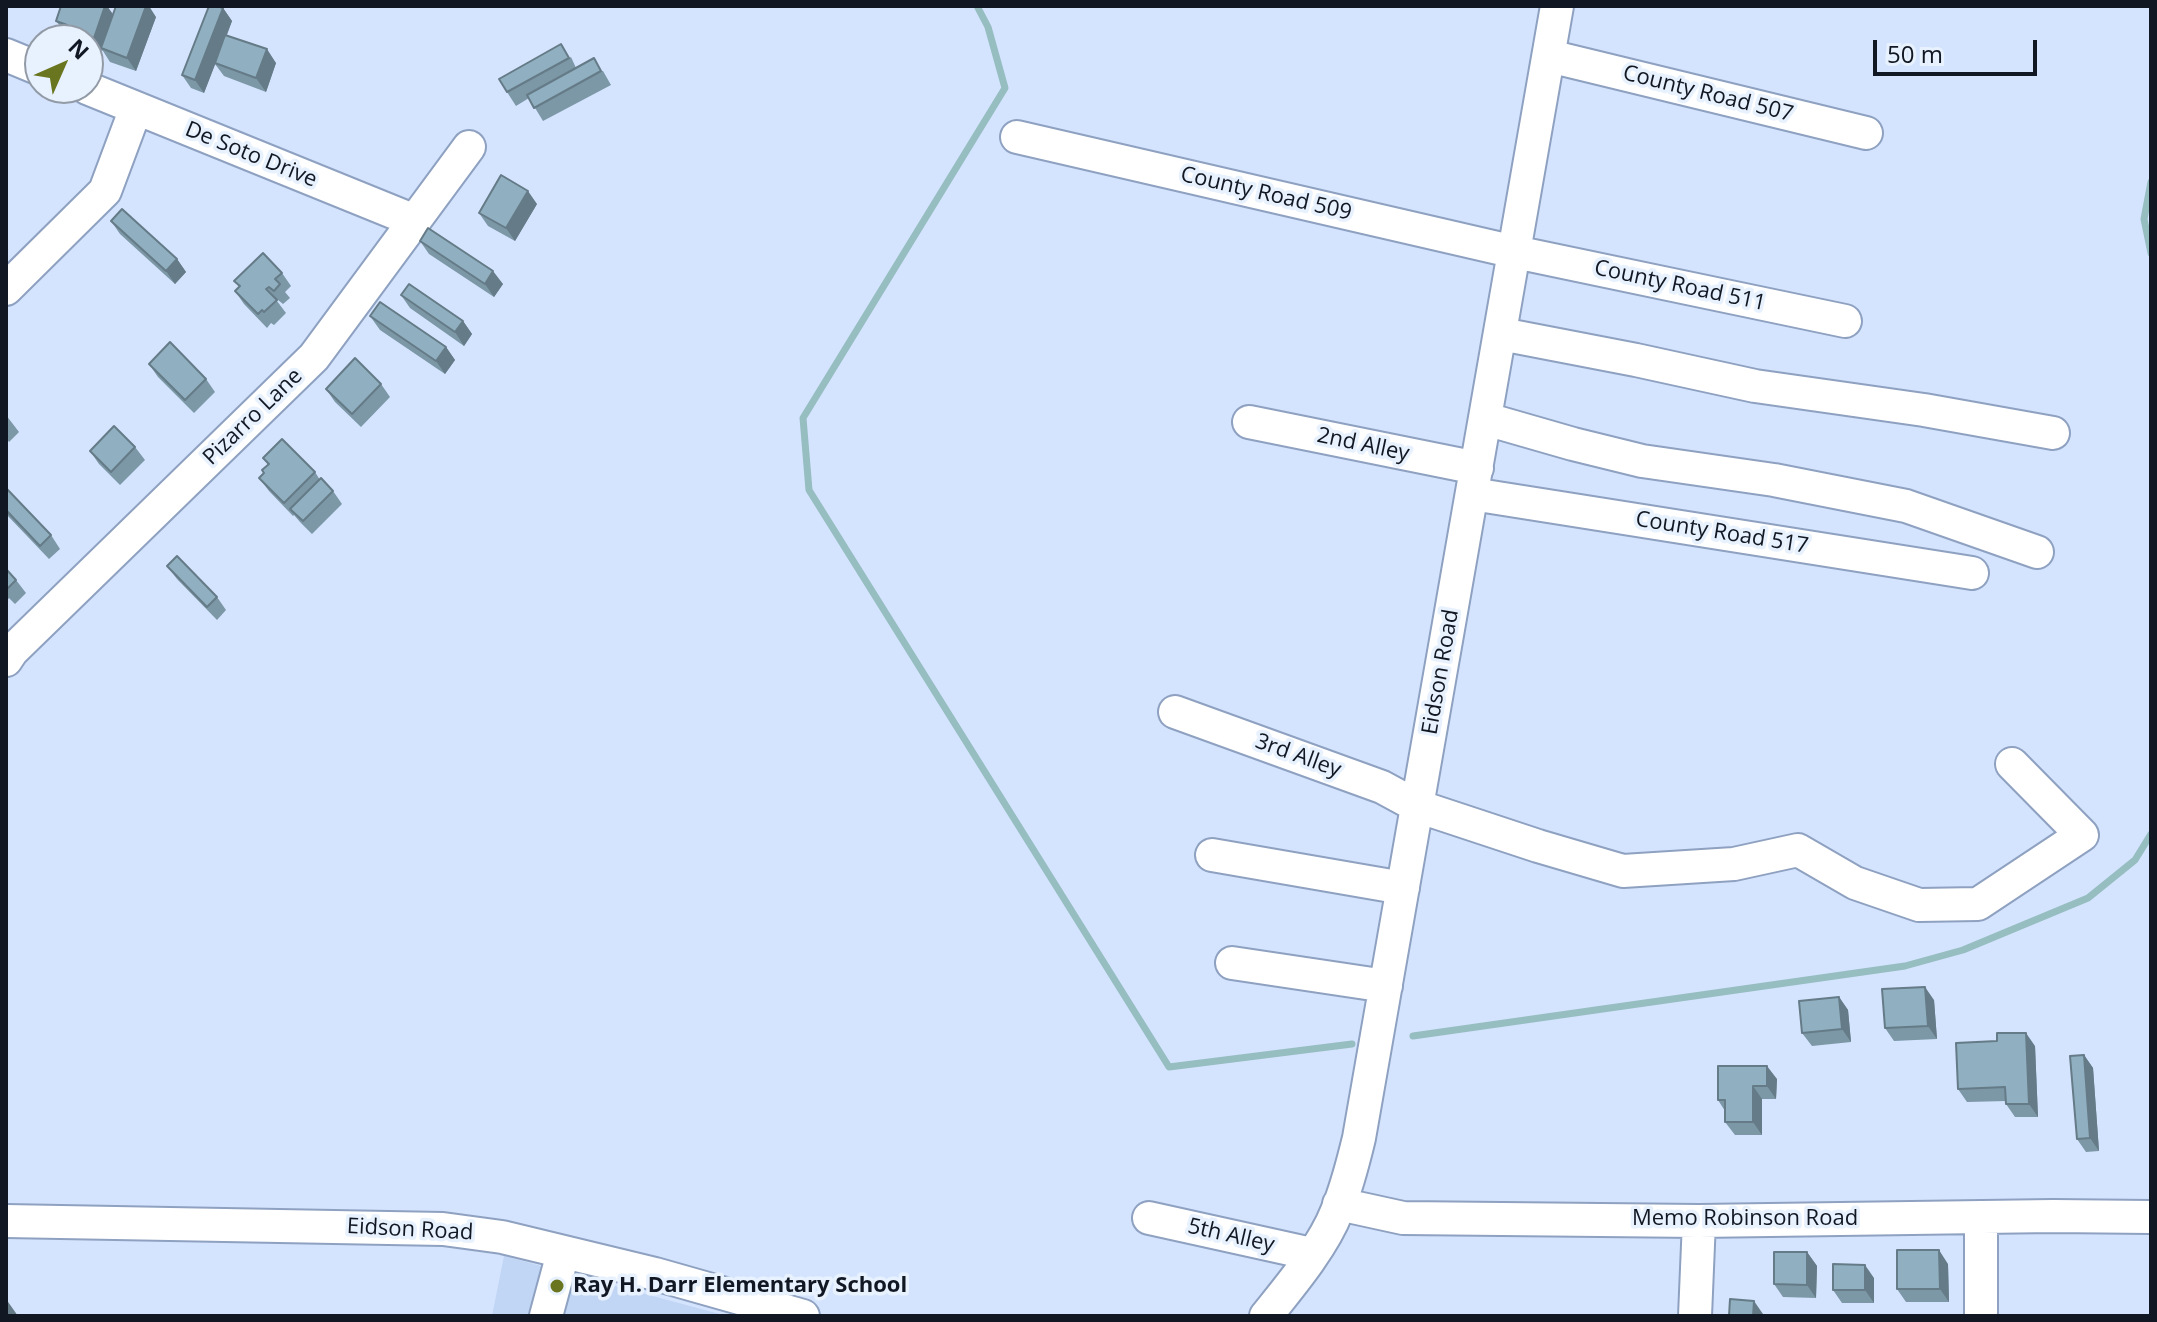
<!DOCTYPE html>
<style>
body{margin:0}
#map{position:relative;width:2157px;height:1322px;overflow:hidden;background:#d4e4fe;font-family:"Open Sans",sans-serif}
canvas{display:block}
.frame{position:absolute;inset:0;border:8px solid #111823;pointer-events:none}
.north{position:absolute;left:24px;top:24px;width:80px;height:80px;box-sizing:border-box;background:#e8f1fe;border:2px solid #929aa6;border-radius:50%;rotate:45deg;font-size:22px;font-weight:700;line-height:32px;text-align:center;color:#111823}
.north::after{content:'';display:block;margin:auto;width:28px;height:36px;background:#6a751f;clip-path:polygon(50% 0,100% 100%,50% 72%,0 100%)}
.scale{position:absolute;left:1873px;top:40px;width:164px;height:36px;box-sizing:border-box;border:4px solid #111823;border-top:0;padding-left:10px;font-size:24px;line-height:28px;white-space:nowrap;color:#111823;-webkit-text-stroke:6px #e8f1fe;paint-order:stroke}
</style>
<div id="map">
<canvas width="2157" height="1322"></canvas>
<div class="frame"></div>
<div class="north">N</div>
<div class="scale">50 m</div>
</div>
<script>
const c = document.querySelector('canvas').getContext('2d');
c.lineJoin = 'round';
function paint(path, color) { c.fillStyle = color; c.fill(path, 'evenodd'); }
function stroke(path, color, width, dash) { c.strokeStyle = color; c.lineWidth = width; c.lineCap = dash ? 'butt' : 'round'; c.setLineDash(dash || []); c.stroke(path); }
function label(font, color, halo, rows, align = 'center') {
  c.font = font + ' "Open Sans",sans-serif'; c.lineWidth = 7; c.setLineDash([]); c.textBaseline = 'middle'; c.strokeStyle = halo; c.fillStyle = color; for (const [text, x, y, turn = 0] of rows) {
    c.save(); c.translate(x, y); c.rotate((+turn || 0) * Math.PI / 180); c.textAlign = isNaN(turn) ? turn : align; if (halo) c.strokeText(text, 0, 0); c.fillText(text, 0, 0); c.restore();
  }
}
paint(new Path2D(`
 M504,1256L727,1316H492Z`), '#c1d5f4');
stroke(new Path2D(`
 M977,6L988,27L1005,88L803,418L809,490L1169,1067L1352,1044
 M2151,182L2144,219L2151,253
 M1413,1036L1905,966L1963,950L2088,898L2135,860L2151,834`), '#96bdc0', 7);
const minor = new Path2D(`
 M6,55L40,69
 M1549,56L1866,133
 M87,88L415,221
 M1017,137L1515,252L1845,321
 M6,289L105,191L136,108
 M1501,334L1636,360L1755,386L1924,410L2053,433
 M1486,419L1573,444L1642,461L1774,480L1906,506L2037,552
 M1249,422L1477,468
 M1472,494L1972,573
 M6,660L12,651L314,357L469,147
 M1175,712L1382,787L1417,806L1538,846L1623,871L1734,864L1798,850L1855,883L1919,905L1978,904L2082,835L2012,764
 M1212,855L1403,888
 M1232,963L1386,986
 M1339,1204L1403,1218L1699,1221L2053,1216L2151,1217
 M1149,1218L1312,1254
 M6,1221L443,1229L502,1237L655,1274L803,1316
 M546,1316L563,1253
 M1266,1316C1290,1286 1323,1247 1337,1211C1347,1187 1353,1163 1359,1138L1557,6
 M1695,1316L1699,1221
 M1981,1316V1217`);
stroke(minor, '#8ea1c0', 36);
stroke(minor, '#fff', 32);
paint(new Path2D(`
 M61,6H107L113,15L156,17L136,71L110,62L103,51L88,46V40H74L71,36L66,34L56,21Z
 M223,8L232,21L227,35L276,63L266,92L224,76L215,64L204,93L191,88L182,75Z
 M571,57L576,68L603,71L611,85L543,121L529,98L516,106L507,92Z
 M537,204L515,241L488,226L479,213Z
 M111,221L177,259L186,272L175,284L120,234Z
 M420,241L503,284L494,297L429,254Z
 M282,273L291,286L285,292L290,298L283,304L278,300L277,301L286,313L274,325L271,323L267,328L244,304L235,291L239,287L234,281Z
 M401,295L463,321L472,334L464,346L410,308Z
 M370,316L446,347L455,360L445,374L380,330Z
 M149,364L206,379L215,392L194,413L158,377Z
 M381,384L390,397L361,427L335,402L326,389Z
 M6,415L19,432L9,442L6,438Z
 M135,447L145,460L120,485L99,464L90,451Z
 M263,458L315,472L320,480L333,491L342,504L312,534L300,522L294,515L293,516L269,491L259,478L264,473L268,465Z
 M6,488L51,535L60,549L49,559L6,514Z
 M167,566L217,597L226,610L217,620L177,579Z
 M6,569L16,580L26,593L15,604L9,598L6,602Z
 M1839,997L1848,1010L1851,1042L1812,1046L1802,1033Z
 M1934,1000L1937,1039L1894,1041L1885,1028Z
 M2035,1046L2038,1117H2015L2006,1104V1101L1967,1102L1958,1089Z
 M2084,1055L2093,1068L2099,1151L2086,1152L2077,1139Z
 M1718,1066L1777,1079L1776,1099H1762V1135H1735L1725,1122V1111L1718,1100Z
 M1807,1252L1817,1266L1816,1298L1783,1297L1774,1284Z
 M1948,1264L1949,1302H1906L1897,1289Z
 M1874,1278V1303H1842L1833,1290Z`), '#7c97a6');
paint(new Path2D(`
 M105,6H107L115,17L101,48L94,38Z
 M146,6H149L156,17L136,71L127,58Z
 M223,8L232,21L204,93L195,80Z
 M267,49L276,63L266,92L256,78Z
 M528,191L537,204L515,241L506,228Z
 M177,259L186,272L175,284L166,271Z
 M493,271L503,284L494,297L485,284Z
 M463,321L472,334L464,346L455,332Z
 M446,347L455,360L445,374L436,361Z
 M1925,987L1934,1000L1937,1039L1928,1026Z
 M1839,997L1848,1010L1851,1042L1842,1029Z
 M2026,1033L2035,1046L2038,1117L2029,1104Z
 M2084,1055L2093,1068L2099,1151L2090,1138Z
 M1767,1066L1777,1079L1776,1099L1767,1086Z
 M1753,1086L1762,1099V1135L1753,1122Z
 M1939,1250L1948,1264L1949,1302L1940,1289Z
 M1807,1252L1817,1266L1816,1298L1807,1285Z
 M1865,1265L1874,1278V1303L1865,1290Z
 M6,1299L18,1316H6Z
 M1754,1301L1763,1314V1316H1753Z`), '#657b87');
const building = new Path2D(`
 M61,6H105L94,38L66,28L67,25L56,21Z
 M116,6H146L127,58L101,48Z
 M209,6H217L223,8L195,80L182,75Z
 M225,35L267,49L256,78L215,63Z
 M561,44L569,58L507,92L499,79Z
 M594,58L601,71L534,108L527,95Z
 M501,175L528,191L506,228L479,213Z
 M122,209L177,259L166,271L111,221Z
 M428,228L493,271L485,284L420,241Z
 M263,253L282,273L275,279L280,284L274,291L269,287L266,289L277,300L264,312L262,310L258,314L235,291L240,286L234,281Z
 M409,284L463,321L455,332L401,295Z
 M380,302L446,347L436,361L370,316Z
 M170,342L206,379L185,400L149,364Z
 M355,358L381,384L352,414L326,389Z
 M114,426L135,447L111,472L90,451Z
 M282,439L315,472L284,503L259,478L264,473L262,470L269,464L263,458Z
 M321,478L333,491L303,521L290,509Z
 M6,488L51,535L40,546L6,510Z
 M177,556L217,597L207,607L167,566Z
 M6,569L16,580L6,590Z
 M1925,987L1928,1026L1885,1028L1882,989Z
 M1839,997L1842,1029L1802,1033L1799,1001Z
 M1997,1033H2026L2029,1104H2006L2005,1087L1958,1089L1956,1043L1997,1041Z
 M2084,1055L2090,1138L2077,1139L2070,1056Z
 M1718,1066H1767V1086H1753V1122H1725V1100H1718Z
 M1897,1250H1939L1940,1289H1897Z
 M1774,1252H1807V1285L1774,1284Z
 M1833,1264L1865,1265V1290H1833Z
 M1730,1299L1754,1301L1753,1316H1729Z`);
paint(building, '#90b0c1');
stroke(building, '#657b87', 2);
for (const [x, y, r, color] of [
 [557,1286,8,"#6a751f"]
]) { const dot = new Path2D(); dot.arc(x, y, r, 0, 2 * Math.PI); c.fillStyle = color; c.fill(dot); stroke(dot, '#e8f1fe', 3); }
label('22px', '#111823', '#e8f1fe', [
 ["County Road 507",1708,94,14],
 ["De Soto Drive",251,155,22],
 ["County Road 509",1266,194,13],
 ["County Road 511",1680,286,12],
 ["Pizarro Lane",253,417,-44],
 ["2nd Alley",1363,445,12],
 ["County Road 517",1722,533,9],
 ["Eidson Road",1441,672,-80],
 ["3rd Alley",1298,756,20],
 ["Memo Robinson Road",1745,1219],
 ["Eidson Road",410,1230,3],
 ["5th Alley",1231,1236,13]
]);
label('bold 22px', '#111823', '#e8f1fe', [
 ["Ray H. Darr Elementary School",573,1286]
], 'left');
</script>
